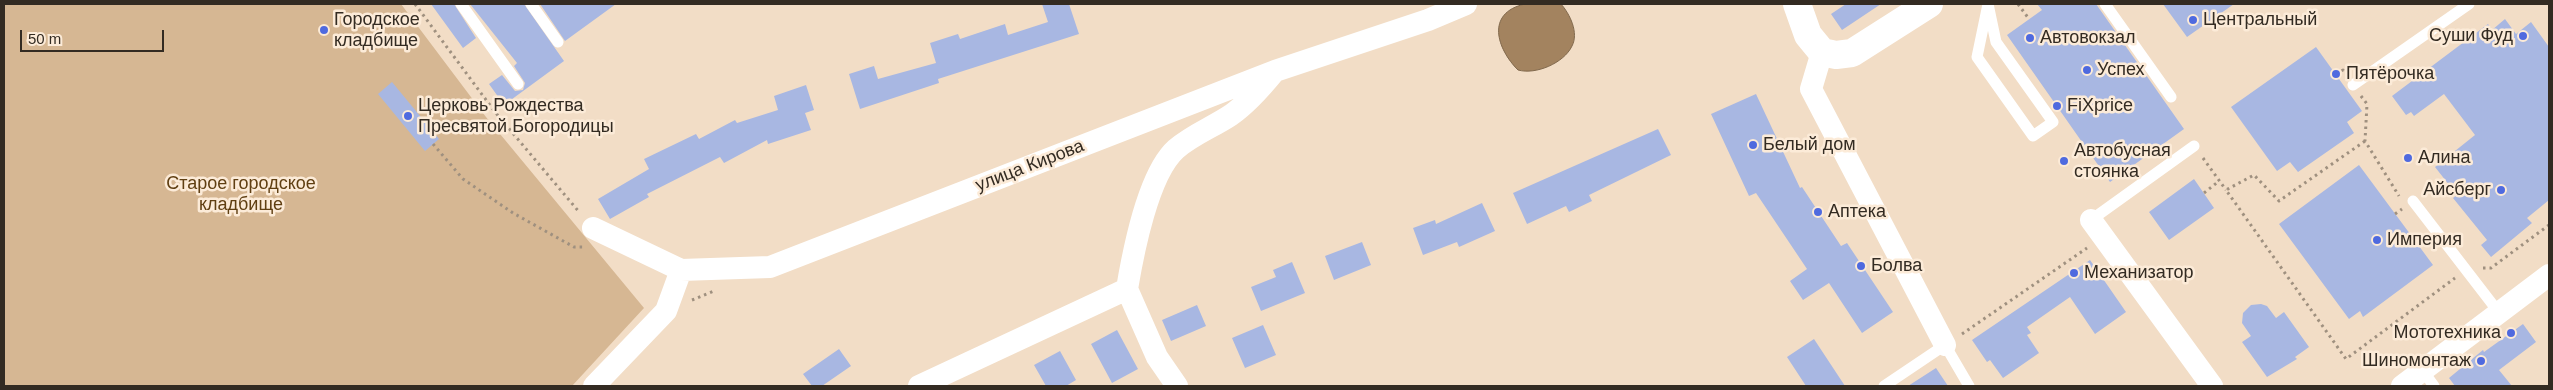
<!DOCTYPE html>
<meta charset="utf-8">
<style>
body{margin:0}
#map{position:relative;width:2553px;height:390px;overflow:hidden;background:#f2ddc6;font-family:Helvetica,sans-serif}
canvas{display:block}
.frame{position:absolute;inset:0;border:5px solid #332b22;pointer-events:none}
.scale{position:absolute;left:20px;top:30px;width:144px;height:22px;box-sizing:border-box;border:2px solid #332b22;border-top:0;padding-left:6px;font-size:15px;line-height:18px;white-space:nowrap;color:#332b22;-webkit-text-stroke:4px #fcebd8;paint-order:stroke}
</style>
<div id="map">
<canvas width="2553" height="390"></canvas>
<div class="frame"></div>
<div class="scale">50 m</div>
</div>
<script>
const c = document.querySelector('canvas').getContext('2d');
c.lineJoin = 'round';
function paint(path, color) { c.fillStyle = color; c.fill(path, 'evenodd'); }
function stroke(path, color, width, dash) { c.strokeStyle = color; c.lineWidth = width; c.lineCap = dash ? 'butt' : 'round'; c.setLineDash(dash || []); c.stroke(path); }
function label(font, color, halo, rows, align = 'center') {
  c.font = font + ' Helvetica,sans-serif'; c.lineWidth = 5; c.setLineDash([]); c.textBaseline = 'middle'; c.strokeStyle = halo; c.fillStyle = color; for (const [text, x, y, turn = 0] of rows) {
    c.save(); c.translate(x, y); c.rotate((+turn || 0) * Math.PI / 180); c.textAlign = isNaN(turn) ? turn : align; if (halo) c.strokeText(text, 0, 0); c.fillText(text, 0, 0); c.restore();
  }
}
paint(new Path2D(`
 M4,4H401L486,117L644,308L572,386H4Z`), '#d6b793');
const water = new Path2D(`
 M1561,4C1570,14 1579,33 1572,46C1564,63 1536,75 1518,70C1497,49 1485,13 1525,4C1536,2 1550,4 1561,4Z`);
paint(water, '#a3835f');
stroke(water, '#81694d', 1);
paint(new Path2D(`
 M431,4H454L476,38L463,48Z
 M470,4H524L564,61L504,105L489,84L502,75L515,91L523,90L525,83L514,66L517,63Z
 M540,4H616L565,41Z
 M1042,4H1069L1079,34L938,79L939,83L860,109L849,74L874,66L878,79L936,63L930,43L958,34L960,39L1005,24L1008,35L1048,22Z
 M1846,4H1881L1842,30L1831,14Z
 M2037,4H2096L2184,129L2110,182L2007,35L2042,10Z
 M2163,4H2234L2187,37Z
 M2505,19L2516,34L2531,22L2549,47V200L2527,218L2532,223L2491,257L2481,245L2487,240L2453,198L2457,195L2435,167L2475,135L2444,94L2414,116L2411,112L2406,115L2392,96L2488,24L2492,30Z
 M2316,47L2362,111L2347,122L2354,133L2298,172L2290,162L2277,171L2231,107Z
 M392,82L439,139L425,151L378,94Z
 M806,85L814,110L805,113L811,130L768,144L767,140L724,163L720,157L647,194L649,197L610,219L598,199L649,169L644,159L696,134L699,139L735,120L737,123L778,110L774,96Z
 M1756,94L1800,188L1802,187L1841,246L1847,243L1893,312L1862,333L1829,283L1803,300L1790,281L1807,269L1756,193L1749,196L1711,114Z
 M1658,129L1671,155L1589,195L1592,201L1569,212L1566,206L1527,224L1513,193Z
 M2359,165L2433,265L2363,317L2360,311L2349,319L2279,224Z
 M2194,179L2214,208L2169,240L2149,212Z
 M1482,203L1495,231L1459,247L1457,242L1423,255L1413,228L1435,220L1436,224Z
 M1362,242L1371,265L1334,280L1325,256Z
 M2090,260L2126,312L2095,334L2070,297L2027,327L2031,333L2027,335L2039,353L2003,378L1990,360L1987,362L1972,340Z
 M1292,262L1305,293L1261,311L1251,287L1276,277L1273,270Z
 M2261,304L2267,306L2276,318L2284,312L2309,347L2295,357L2297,359L2267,377L2242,342L2251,336L2242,323L2243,313L2251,305Z
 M1197,305L1206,326L1171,341L1162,320Z
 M2523,324L2536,342L2499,370L2512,386H2455L2449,378L2483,350L2484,352Z
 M1263,325L1276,355L1245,368L1232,338Z
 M1117,330L1138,369L1112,383L1091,344Z
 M1814,339L1845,386H1806L1787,357Z
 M839,349L851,366L822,386H812L803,374Z
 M1060,351L1076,380L1066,386H1046L1034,365Z
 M1936,368L1948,386H1908Z`), '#a8b7e2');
stroke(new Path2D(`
 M415,4L495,112L580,213
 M2018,4L2029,19
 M2336,74L2343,70L2345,73
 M2361,96L2367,104L2365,141L2399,196
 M2365,141L2279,201L2254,175L2226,190L2346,359L2455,278
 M433,144L463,179L513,213L574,247H583
 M2203,158L2226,190
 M2204,193L2219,181
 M2395,214L2402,209
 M2483,268H2491L2549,225
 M692,300L714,291
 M1962,334L2087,248`), '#9f907f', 3, [2.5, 4]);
stroke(new Path2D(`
 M461,4L518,84
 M531,4L558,42
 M1988,4L1996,42L2053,122L2033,136L1977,57Z
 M2105,4L2171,97
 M2353,85L2469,4
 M2413,201L2500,314
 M2091,220L2194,146
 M2423,371L2434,386
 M1884,386L1945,345L1969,386`), '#fff', 11);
stroke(new Path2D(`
 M1822,52L1811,89L1945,345
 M2091,220L2212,386
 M593,228L681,270L770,267L1275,71L1428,20L1466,4
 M1127,289C1133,253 1148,174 1176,149C1192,135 1213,127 1231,115C1248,103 1261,88 1274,72
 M1127,289L1157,357L1177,386
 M594,386L666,311L681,270
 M919,386L1127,289
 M2402,386L2549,275`), '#fff', 22);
stroke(new Path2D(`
 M1797,4L1808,35L1822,52L1836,55L1852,53L1929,4`), '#fff', 28);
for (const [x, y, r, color] of [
 [2193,20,5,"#4f6adf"],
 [324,30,5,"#4f6adf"],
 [2523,36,5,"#4f6adf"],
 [2030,38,5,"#4f6adf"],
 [2087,70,5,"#4f6adf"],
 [2336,74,5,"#4f6adf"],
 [2057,106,5,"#4f6adf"],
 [408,116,5,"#4f6adf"],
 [1753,145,5,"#4f6adf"],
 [2408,158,5,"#4f6adf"],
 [2064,161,5,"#4f6adf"],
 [2501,190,5,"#4f6adf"],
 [1818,212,5,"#4f6adf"],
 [2377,240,5,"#4f6adf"],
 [1861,266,5,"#4f6adf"],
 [2074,273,5,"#4f6adf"],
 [2511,333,5,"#4f6adf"],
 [2481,361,5,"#4f6adf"]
]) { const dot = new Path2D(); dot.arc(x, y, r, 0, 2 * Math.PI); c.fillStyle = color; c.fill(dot); stroke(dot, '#fcebd8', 2); }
label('18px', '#332b22', '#fcebd8', [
 ["Городское",334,20],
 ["кладбище",334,41],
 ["Центральный",2203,20],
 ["Суши Фуд",2513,36,"right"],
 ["Автовокзал",2040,38],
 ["Успех",2097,70],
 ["Пятёрочка",2346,74],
 ["Церковь Рождества",418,106],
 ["Пресвятой Богородицы",418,127],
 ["FiXprice",2067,106],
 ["Белый дом",1763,145],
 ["Автобусная",2074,151],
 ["стоянка",2074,172],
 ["Алина",2418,158],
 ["Айсберг",2491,190,"right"],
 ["Аптека",1828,212],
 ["Империя",2387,240],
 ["Болва",1871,266],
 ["Механизатор",2084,273],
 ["Мототехника",2501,333,"right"],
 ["Шиномонтаж",2471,361,"right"]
], 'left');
label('18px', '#332b22', '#fcebd8', [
 ["улица Кирова",1030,166,-21]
]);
label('18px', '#603f12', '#fcebd8', [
 ["Старое городское",241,184],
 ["кладбище",241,205]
]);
</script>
